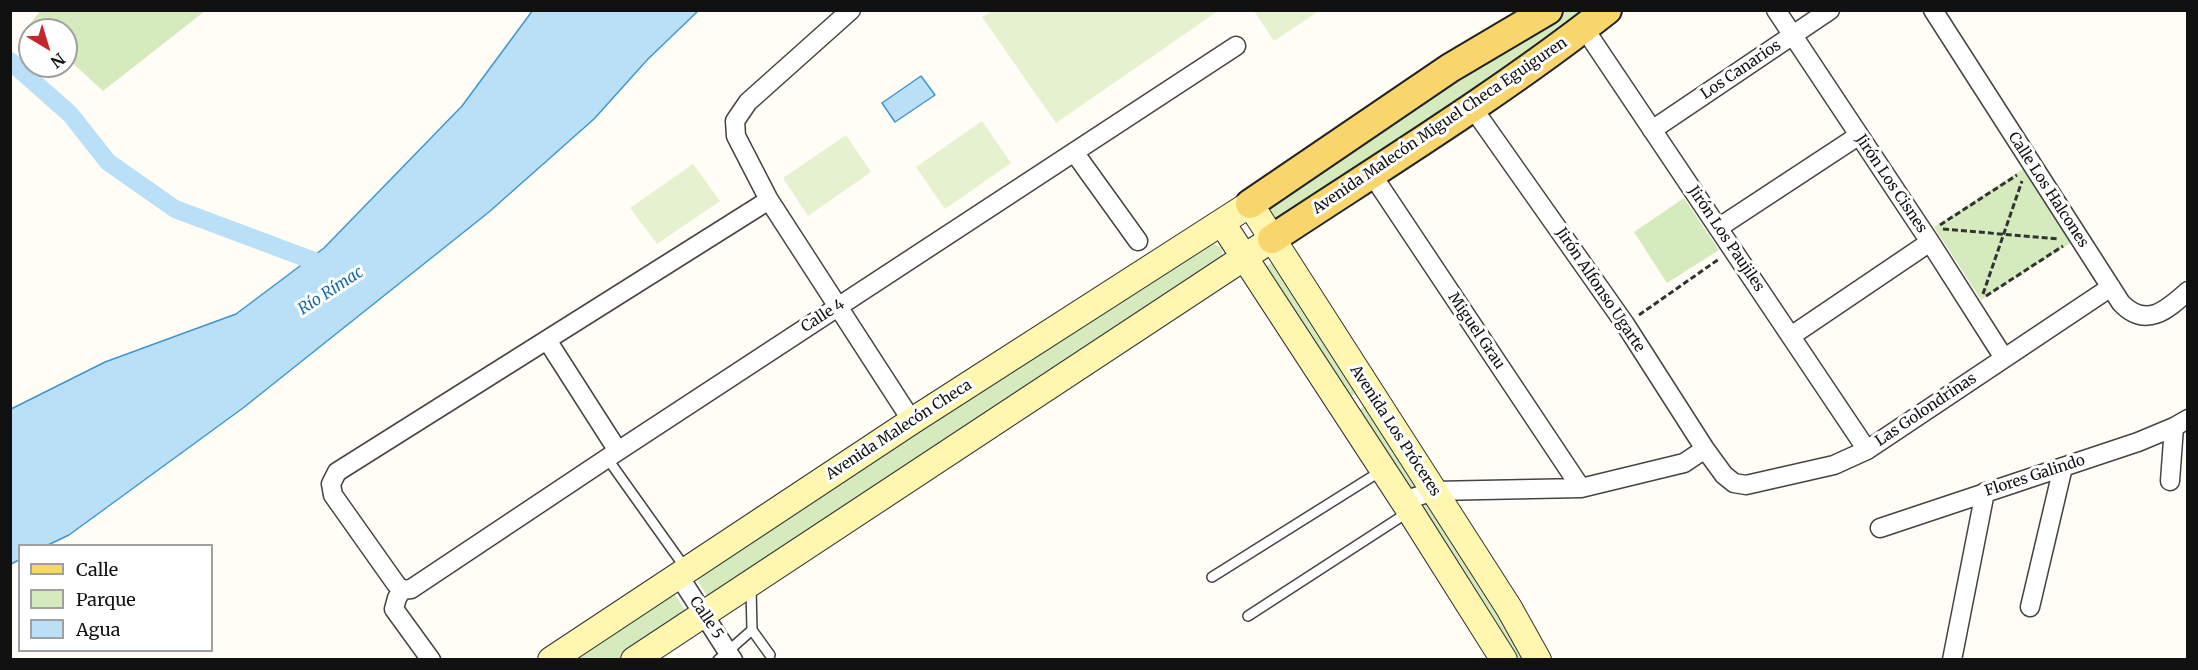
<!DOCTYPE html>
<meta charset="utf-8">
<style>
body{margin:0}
#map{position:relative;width:2198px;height:670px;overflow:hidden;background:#fffdf5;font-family:Merriweather,serif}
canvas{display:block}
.frame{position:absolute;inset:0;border:12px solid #111;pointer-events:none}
.legend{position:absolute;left:18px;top:544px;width:195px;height:108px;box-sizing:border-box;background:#fff;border:2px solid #a0a0a0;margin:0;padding:8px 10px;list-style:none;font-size:18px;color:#111}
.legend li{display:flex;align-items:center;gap:12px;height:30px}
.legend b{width:30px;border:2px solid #a0a0a0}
.north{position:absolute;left:18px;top:18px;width:60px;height:60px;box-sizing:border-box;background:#fff;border:2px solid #a0a0a0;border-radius:50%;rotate:142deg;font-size:16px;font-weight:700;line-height:24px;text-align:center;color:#111}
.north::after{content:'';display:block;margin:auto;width:21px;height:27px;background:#c4262e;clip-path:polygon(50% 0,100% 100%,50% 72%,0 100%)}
</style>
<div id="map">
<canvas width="2198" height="670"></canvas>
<div class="frame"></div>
<ul class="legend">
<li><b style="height:8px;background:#f9d66b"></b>Calle</li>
<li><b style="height:16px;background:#d5ebbd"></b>Parque</li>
<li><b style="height:16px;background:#b9e0f7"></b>Agua</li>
</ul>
<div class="north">N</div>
</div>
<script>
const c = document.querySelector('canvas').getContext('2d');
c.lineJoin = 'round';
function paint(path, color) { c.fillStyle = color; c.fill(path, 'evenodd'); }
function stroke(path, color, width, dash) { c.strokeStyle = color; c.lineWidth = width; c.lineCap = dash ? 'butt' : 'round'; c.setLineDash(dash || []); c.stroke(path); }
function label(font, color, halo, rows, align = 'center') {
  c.font = font + ' Merriweather,serif'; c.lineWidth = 6; c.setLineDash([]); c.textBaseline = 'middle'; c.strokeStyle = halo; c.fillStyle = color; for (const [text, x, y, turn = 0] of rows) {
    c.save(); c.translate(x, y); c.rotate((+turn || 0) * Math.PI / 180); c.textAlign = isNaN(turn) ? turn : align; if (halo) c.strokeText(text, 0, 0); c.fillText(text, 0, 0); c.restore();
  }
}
paint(new Path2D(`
 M40,11V10L205,11L103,91L66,57V30H36L30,24Z
 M1564,11H1596L1279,224L1263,207Z
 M2026,167L2074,241L1981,300L1934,227Z
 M1684,198L1719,250L1667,283L1634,232Z
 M1212,243L1222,248V257L709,599L696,578L801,507Z
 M1274,261L1357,393L1349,398L1265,267Z
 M1367,405L1417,486L1408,491L1358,410Z
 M1427,504L1528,659H1510L1421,509Z
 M673,592L688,614L620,659L571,660Z`), '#d5ebbd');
paint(new Path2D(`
 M992,11V10L1218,11L1056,123L982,17Z
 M1254,11H1319L1274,41Z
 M982,121L1011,163L945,209L916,167Z
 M846,135L871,172L808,216L783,178Z
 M693,164L720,201L657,244L630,208Z`), '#e6f2cf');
const water = new Path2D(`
 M533,10L698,11L648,59L594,119L489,212L243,408L69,535L48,545L20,546L19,560L11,564V409L105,362L236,314L324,248L462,106Z
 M921,76L935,95L895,122L882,103Z`);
paint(water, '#b9e0f7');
stroke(water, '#3f96cf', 1.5);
stroke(new Path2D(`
 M10,61L70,114L108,162L175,209L330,267`), '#b9e0f7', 18);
const lane = new Path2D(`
 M607,458L686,569
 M1212,577L1381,471
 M751,588L752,630L770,655
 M1248,616L1410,511
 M718,660L752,630`);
const street = new Path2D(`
 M851,10L748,102L735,121L736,136L769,200L912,421
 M1776,10L1930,242L2004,358
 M1933,10L2121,303C2146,329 2167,310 2188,291
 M1584,28L1867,450
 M1472,107L1625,324L1705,449L1724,475L1734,483L1746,485L1834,465L1867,450L2111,287
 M1652,130L1830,10
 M1074,152L1138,241
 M1371,173L1581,488
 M769,200L337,472L331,484L333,495L396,584L402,590L411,589L618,451L1236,46
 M1718,228L1858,136
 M1791,336L1930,242
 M547,340L618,451
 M2170,481L2174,427
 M1403,501L1434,491L1581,488L1684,463L1705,449
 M1880,528L2138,442L2174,427L2188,419
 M679,576L733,660
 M402,590L397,598L394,609L431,660
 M2030,607L2063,467
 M1952,660L1985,492`);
const secondary = new Path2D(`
 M1222,223L1410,511L1504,660
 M551,660L912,421L1250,204L1509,608L1538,660
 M634,660L1272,239`);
const primary = new Path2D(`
 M1250,204L1450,68L1548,10
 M1272,239C1384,165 1500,94 1607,10`);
stroke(lane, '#444', 12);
stroke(street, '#444', 21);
stroke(secondary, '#333', 28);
stroke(primary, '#222', 32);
stroke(new Path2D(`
 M1940,225L2017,175
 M1943,229L2059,239
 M1983,294L2022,181
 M1986,296L2063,246
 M1639,315L1719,259`), '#333', 3, [6, 3]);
stroke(lane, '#fff', 9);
stroke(street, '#fff', 18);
stroke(secondary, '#fff6b0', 26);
stroke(primary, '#f9d66b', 28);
label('15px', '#111', '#fff', [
 ["Los Canarios",1741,70,-34],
 ["Avenida Malecón Miguel Checa Eguiguren",1440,126,-34],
 ["Jirón Los Cisnes",1891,184,56],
 ["Calle Los Halcones",2048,190,57],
 ["Jirón Los Paujiles",1726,239,56],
 ["Jirón Alfonso Ugarte",1600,290,56],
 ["Calle 4",823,316,-33],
 ["Miguel Grau",1476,331,56],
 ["Las Golondrinas",1926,410,-34],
 ["Avenida Malecón Checa",899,430,-33],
 ["Avenida Los Próceres",1395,431,57],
 ["Flores Galindo",2035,476,-18],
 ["Calle 5",706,618,56]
]);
label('italic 16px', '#1768a6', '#fff', [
 ["Río Rímac",331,291,-33]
]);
</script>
